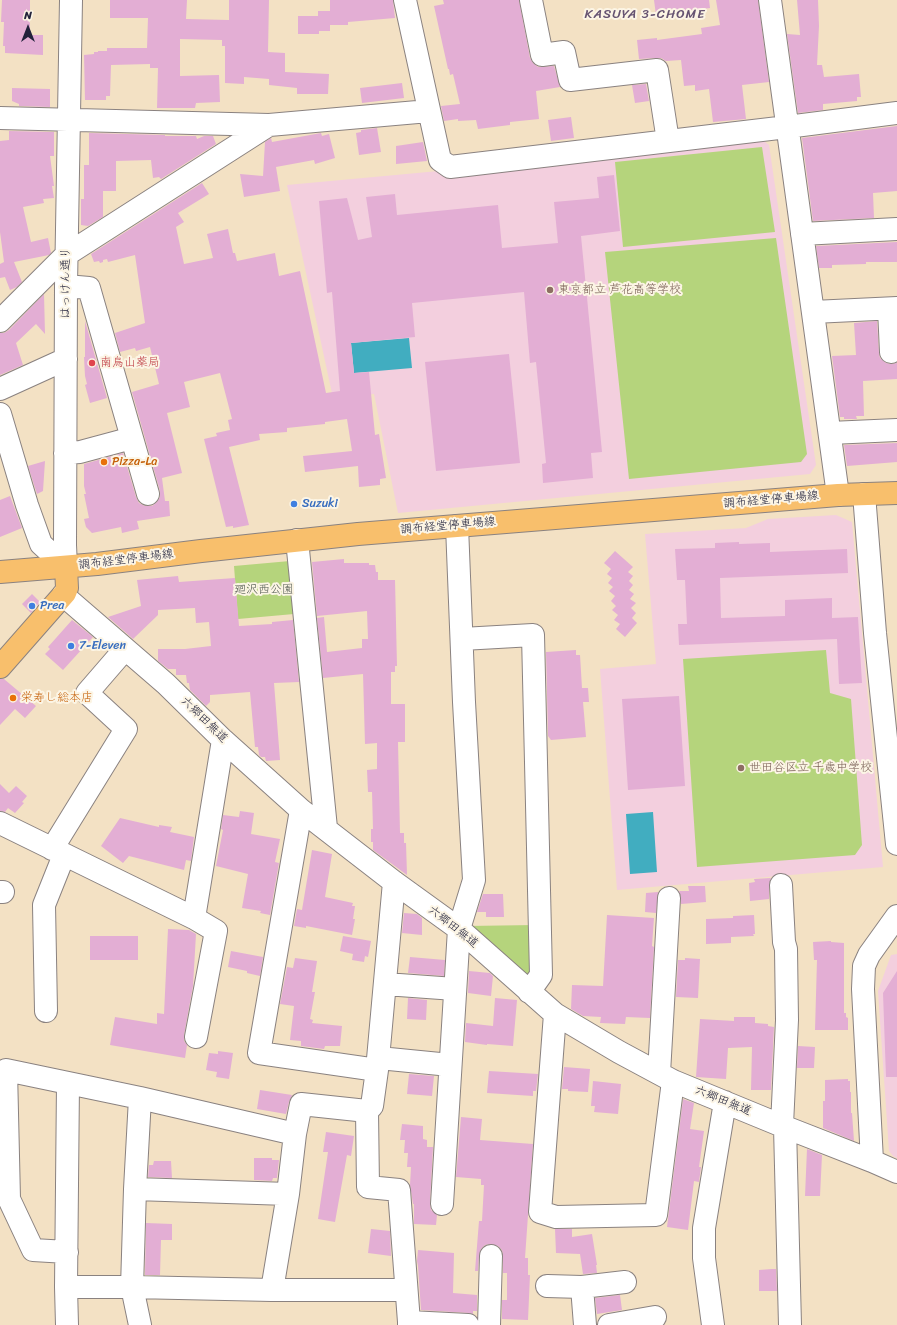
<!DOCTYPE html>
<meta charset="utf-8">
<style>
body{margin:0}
#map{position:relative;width:897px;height:1325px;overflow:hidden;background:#f3e1c4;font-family:Sriracha,sans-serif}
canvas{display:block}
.north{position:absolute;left:8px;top:8px;width:40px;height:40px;-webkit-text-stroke:3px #fcf5e5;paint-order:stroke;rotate:0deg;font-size:11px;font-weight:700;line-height:16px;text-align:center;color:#22223b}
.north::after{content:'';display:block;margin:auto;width:14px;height:18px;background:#22223b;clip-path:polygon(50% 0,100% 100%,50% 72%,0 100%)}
</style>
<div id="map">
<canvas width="897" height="1325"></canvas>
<div class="north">N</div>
</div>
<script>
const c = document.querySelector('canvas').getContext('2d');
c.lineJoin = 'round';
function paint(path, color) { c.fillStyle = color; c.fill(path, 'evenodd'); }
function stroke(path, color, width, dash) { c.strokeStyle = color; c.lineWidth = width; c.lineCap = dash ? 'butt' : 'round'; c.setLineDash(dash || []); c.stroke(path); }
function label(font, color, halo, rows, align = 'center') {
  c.font = font + ' Sriracha,"Klee One",sans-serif'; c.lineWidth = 4; c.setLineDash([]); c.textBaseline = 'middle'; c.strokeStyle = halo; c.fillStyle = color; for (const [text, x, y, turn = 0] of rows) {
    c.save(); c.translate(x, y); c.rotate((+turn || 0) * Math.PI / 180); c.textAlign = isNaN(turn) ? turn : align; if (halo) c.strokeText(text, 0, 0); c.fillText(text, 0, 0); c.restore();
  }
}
paint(new Path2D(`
 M764,141L769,145L816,465L810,474L398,513L374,394L333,398L287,185Z
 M836,515L852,522L883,867L617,890L600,669L656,664L645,534L746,528L768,519Z
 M897,954V1158L893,1156L889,1151L878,991L891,955Z`), '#f3cfde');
paint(new Path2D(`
 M762,147L775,232L623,247L615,162Z
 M776,238L807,454L801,462L629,479L605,252Z
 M290,561L294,614L238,619L234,566Z
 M826,650L830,693L851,699L862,845L855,855L697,867L683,659Z
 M535,925L538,973L528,983L467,926Z`), '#b5d47c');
paint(new Path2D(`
 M409,338L412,368L354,373L351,343Z
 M653,812L657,872L630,874L626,814Z`), '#41adc0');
paint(new Path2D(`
 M2,0H30V35H43V55L5,53V46H3L4,22H1Z
 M110,0H187L186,19L229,20V0H269L268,52L285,53V72L329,74L328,94H297V88L269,85V79L244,77V84L225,83V46H222V40L180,39V76L219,75L220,102L196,103L195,108H157L158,68H150V64L111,65L110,96H106V100H85L84,55L94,54V52H98V51H107V48H147L148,18H110Z
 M330,0H393L395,18L348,22V25H330V31H319V34H298V16H318V11H330Z
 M443,0H519L530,58L533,63L538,67L554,66L560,87L536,91L539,119L510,122V125L478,129L476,120L458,121V119L444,121L441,106L460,104L453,74L450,75L449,69H448L434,6L444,4Z
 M654,0H709L710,8L656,15Z
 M716,0H758L769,82L742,85L746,119L713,122L709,89L695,91V85L684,86L681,60L666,61L661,58H656L639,59L637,40L657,38V40L702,34L701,28L720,25Z
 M797,0H818L819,26L817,65H822L824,77L859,74L861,97H857V101L823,104V110L798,113L787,34L800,35Z
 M402,83L404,98L362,103L360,88Z
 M646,84L649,101L635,103L632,85Z
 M12,88L50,89V107L19,106V104L12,101Z
 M571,117L574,138L551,141L548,120Z
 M897,126V191L873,193L874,218L813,221L802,138Z
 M377,128L381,152L359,155L356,133L361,132V130Z
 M9,131L54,132V156H50L54,186H52L54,198L43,199L44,203L23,207L31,242L48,238L51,253L49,255L14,262L22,282L17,287L10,290L5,277L0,278V264L4,262L0,232V141L9,140Z
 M89,133L165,135V136H196L197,139L204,136H213L216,144L161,179L159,177L153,178L151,160L116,161V191H103V217L88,226L81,225V199H84V165H89Z
 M321,133L322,136L329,134L335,158L315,164L314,160L276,167L280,191L244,197L240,174L263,176L265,142L271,138L272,142Z
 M423,142L427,161L396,164V146Z
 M614,175L620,231L581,236L602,452L591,453L593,478L543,483L542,464L546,463L536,362L530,363L524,292L412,303L415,337L351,343L354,373L369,372L375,435L379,434L386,478L380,479V485L359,487L358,466L305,472L303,456L352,451L347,419L325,422V424L287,428V432L259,434L260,440L229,447L249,525L233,528V526L226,527L204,439L217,436L216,433L230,430L228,420L232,419L220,373L184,382L190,407L167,413L182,473L162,478L165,501H169L170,516L137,521L139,529L122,533L121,527L92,533L86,527L84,519L89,518L84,494H86L84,486V464L123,453L136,497L139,503L145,506H152L157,502L160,497V491L132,392L159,384L150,347L136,351L135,348L120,352L115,333L145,323L135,255L108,262L107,259L103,260V262L100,263L99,261L94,262L91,254L202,183L209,194L178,213L184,222L176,227L184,264L213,258L207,234L228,229L233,253H235L237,261L275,253L279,276L300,271L326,393L340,391L332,292L327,293L319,201L347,198L358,240L372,237L366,197L395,194L397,215L498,205L502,248L558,243L554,202L599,198L597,177Z
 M897,242V262H866V264L832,265V268H819L816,246Z
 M44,294L45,334L36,324L16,343L23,365L0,375V333H4L9,330Z
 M85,321L107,398L90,403L85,385L87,384L85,376L84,357H85Z
 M877,321L879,353L880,358L886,363L891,364L897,363V379L863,381L864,416H856L857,419H844V417H840L832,356L856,355L854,323Z
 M509,354L520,463L436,471L425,362Z
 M897,443V462L847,466L844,445Z
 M45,461L43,491L37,494L28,466Z
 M10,496L22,528L0,537V500Z
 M739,542V544L770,543V552L847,549L848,573L720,578L721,618L785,616V600L832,598V618L858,617L862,683L839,684L837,639L679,645L678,624H687L685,580H677L675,549L715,548V543Z
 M615,551L633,567L628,572L633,576L629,581L633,585L629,590L634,594L630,599L636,603L631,608L636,613L632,618L637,623L625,637L616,629L620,624L614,620L618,615L612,610L616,606L611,601L615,596L609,591L613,587L608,583L612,578L607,574L611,569L604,563Z
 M344,559V563H369V565H375L376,572H378V580H395L397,666H395V672H391V704H405V742H398L400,833H404V843H406L407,875L373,850V842H371V829H373L372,792H368L367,770L377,769V743L365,744L363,674L323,678L317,618L324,617L327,652L362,648V639H368L367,611L317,616L312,562Z
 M178,576L179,582L235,578L239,626L272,624V622L293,620L299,682L274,683L280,760L266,761L265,757H261L259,755L258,747H255L250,692L210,695V702L206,706L190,690L189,683H187L186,675H176V669H168L158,661V649H185L211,646L209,622L196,623L195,608L158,610V615L133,639L108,617L141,606L137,580Z
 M32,594L40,602L31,613L22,604Z
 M72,620L93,637L63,670L45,654L50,649L48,647Z
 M576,650V655H580L582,688H588L589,702H583L586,737L551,740L548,736L546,652Z
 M0,679H4L36,706L25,718L15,709L0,725Z
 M679,696L685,786L628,790L622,699Z
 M0,784L9,793L16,786L27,796L22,802L24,803L15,813L8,808L5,812L0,811Z
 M240,811L254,813L251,834L280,839L275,862L279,863L270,915L260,913L261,911L242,908L248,874L216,866L223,830L221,829L223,815L239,817Z
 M120,818L159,827V825L172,827L170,832L194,837L191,861L186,860L184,870L129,856L123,863L101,846Z
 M312,850L332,854L325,897L353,903L352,906H355L353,919H355L352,935L306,926V928L294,926L297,909L302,910Z
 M771,878L769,886V899L750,901L749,883L755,882L754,879Z
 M688,886H705L706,902L681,904V898L679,891H689Z
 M658,892L656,913L645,912L646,893Z
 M483,894H503L504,917H486V912H477Z
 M404,913L417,914L422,918V935L402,933Z
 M607,915L654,918L652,946L654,947L650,1018L626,1017L625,1024L600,1023L601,1017L583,1016L571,1009L572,985L603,986Z
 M754,915L755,934H753L754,936L731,937V943L706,944V919L733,918V916Z
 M168,929L189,930L196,934L193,986L184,1035V1041L187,1045L185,1058L110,1045L115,1017L157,1024V1013L164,1014Z
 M90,936H138V960H90Z
 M343,936L371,941L368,957L365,956L364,962L352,960L353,954L340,951Z
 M831,941V942L844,943V1013H846V1017L848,1018V1030H815L817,960H814L813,942Z
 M231,951L263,957L260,976L247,973V971L228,967Z
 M410,957L445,960L444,976L408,973Z
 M295,958L317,961L312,992H315L310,1019L313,1020L312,1023L342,1026L340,1046H325L324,1049L301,1046V1041L290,1040L294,1006L280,1004L287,967L293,968Z
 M685,958L700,959L698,998L676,997L678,960H685Z
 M469,971L490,973L493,976L491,996L468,993Z
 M897,971V1077H886L883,993Z
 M408,998L427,1000L426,1020L407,1019Z
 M495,998L517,1000L513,1046L487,1044V1045L465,1042L466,1023L493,1026Z
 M734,1017H755V1023L768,1024V1026L774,1027L771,1090H751L752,1047L728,1048L726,1079L696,1077L700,1019L734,1021Z
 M798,1046L815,1047L814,1068H797Z
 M218,1051L233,1053L229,1079L216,1077L217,1072L206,1070L209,1053L218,1054Z
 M564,1067L590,1069L588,1092L568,1091V1089H562Z
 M489,1071L538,1074L536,1091H533V1096L487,1093Z
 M409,1074L434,1076L432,1096L407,1094Z
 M848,1079V1081H850V1092H851V1113H852L854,1141L823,1128V1101H825V1080Z
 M593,1081L621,1084L618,1114L594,1112L595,1106H591Z
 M260,1090L292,1095L289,1102L286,1114L257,1109Z
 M683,1099L694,1103L690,1129L704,1131L699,1167H701L699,1182L694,1181L688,1230L667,1227Z
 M461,1117L482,1119L480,1140L533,1144L525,1258H528V1275H530L528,1320L502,1319V1300H507V1273H503V1256L502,1250L498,1246L491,1244L485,1245L481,1249L479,1256L478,1271H475L479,1221H482L484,1185H481V1179L456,1177Z
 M402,1124L423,1126V1139L427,1140V1147H433L430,1203L431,1210L437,1215L436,1225L414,1224V1204H413L410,1185L411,1167H407L408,1153H404L405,1140H400Z
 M326,1132L354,1136L351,1156L347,1155L335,1222L318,1219L328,1152H323Z
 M807,1149L822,1155L820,1196H805Z
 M254,1158H272V1160H279L277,1178H273L272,1181L254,1180Z
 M154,1161H171L172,1178L148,1177L149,1165H153Z
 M146,1223L172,1224V1240H161L160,1275H145Z
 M371,1229L390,1231L391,1256L368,1253Z
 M555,1229H572V1237L592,1234L597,1265H596L597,1273L583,1274L580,1254L556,1253Z
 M418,1250L454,1253L453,1293L477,1295V1311H473V1314L469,1313L421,1310L418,1266L417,1261Z
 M772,1269H776L777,1291H759V1270Z
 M620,1295L622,1310L597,1314L595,1298Z`), '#e3aed4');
const minor = new Path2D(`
 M405,0L440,160L450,167L787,127L897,113
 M531,0L542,55L564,52L570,80L657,70L668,141
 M770,0L838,495
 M0,118L269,125L429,111
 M802,234L897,229
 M66,286L89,288L148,494
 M889,309L891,352
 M813,312L897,308
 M0,321L66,255L269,125
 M0,389L66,359
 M0,414L27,505L41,544L66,567
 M830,433L897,430
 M65,453L80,452L132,438
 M864,494L875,633L897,844
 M297,540L326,828
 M66,567L65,545L66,286L71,0
 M63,595L166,684L223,740L301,810L394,882L459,929L555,1014L619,1052L673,1081L785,1127L872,1161L897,1172
 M462,639L533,635L541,975L529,992
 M301,810L259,1053L377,1070
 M0,823L194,918L223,740
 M52,849L126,729L87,693L125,649
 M394,882L377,1070L372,1106L367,1111L368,1187L399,1190L409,1322
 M781,885L784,942L786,949L787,1020L782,1125
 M0,892H3
 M194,918L216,931L196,1037
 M385,984L455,989
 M46,1011L44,905L64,855
 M555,1014L540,1212L556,1217L656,1215L673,1081
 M379,1058L450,1065
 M659,1073L669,898
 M140,1098L135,1189L132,1287L140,1325
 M785,1127L790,1325
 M872,1161L863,989L864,966L869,955L897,916
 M135,1189L288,1194
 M442,1204L459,929L474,880L464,702L457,526
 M67,1252L33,1250L9,1199L6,1070L140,1098L295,1134
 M547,1286L582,1287L625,1282
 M66,1287H132L272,1290H406
 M582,1287L585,1325
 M272,1290L288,1194L295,1134L301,1104L367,1111
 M67,1325L66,1287L68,1083
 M409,1325V1322L468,1325
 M489,1325L491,1256
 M609,1325L655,1317
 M713,1325L704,1258V1228L725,1102`);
const major = new Path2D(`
 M0,572L97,564L201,551L358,534L838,495L897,493
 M0,667L65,593L67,588L66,567`);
stroke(minor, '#8a8280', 24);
stroke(major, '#8a8280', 24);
stroke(minor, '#fff', 22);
stroke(major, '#f8bf6c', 22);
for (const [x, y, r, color] of [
 [550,290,4,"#8d6e63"],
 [92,363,4,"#e0444e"],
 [104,462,4,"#e8710a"],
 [294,504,4,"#3f7fe0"],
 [32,606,4,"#3f7fe0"],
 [71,646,4,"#3f7fe0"],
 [13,698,4,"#e8710a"],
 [741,768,4,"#8d6e63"]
]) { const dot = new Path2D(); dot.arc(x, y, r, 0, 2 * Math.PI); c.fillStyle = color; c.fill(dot); stroke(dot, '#fcf5e5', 1.5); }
label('12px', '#22223b', '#fcf5e5', [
 ["はっけん通り",66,283,-90],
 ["調布経堂停車場線",771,500,-5],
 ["調布経堂停車場線",448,526,-5],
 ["調布経堂停車場線",126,560,-7],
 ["六郷田無道",204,720,44],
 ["六郷田無道",453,927,38],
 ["六郷田無道",723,1101,22]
]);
label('12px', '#785e54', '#fcf5e5', [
 ["東京都立 芦花高等学校",558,290],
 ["世田谷区立 千歳中学校",749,768]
], 'left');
label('12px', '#be3a42', '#fcf5e5', [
 ["南烏山薬局",100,363]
], 'left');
label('12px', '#c56008', '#fcf5e5', [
 ["Pizza-La",112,462],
 ["栄寿し総本店",21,698]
], 'left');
label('12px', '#366cbe', '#fcf5e5', [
 ["Suzuki",302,504],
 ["Prea",40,606],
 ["7-Eleven",79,646]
], 'left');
label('12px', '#4e574e', '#fcf5e5', [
 ["廻沢西公園",264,590]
]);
c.letterSpacing = '1px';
label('13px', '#665371', '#fcf5e5', [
 ["KASUYA 3-CHOME",645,15]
]);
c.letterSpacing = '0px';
</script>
